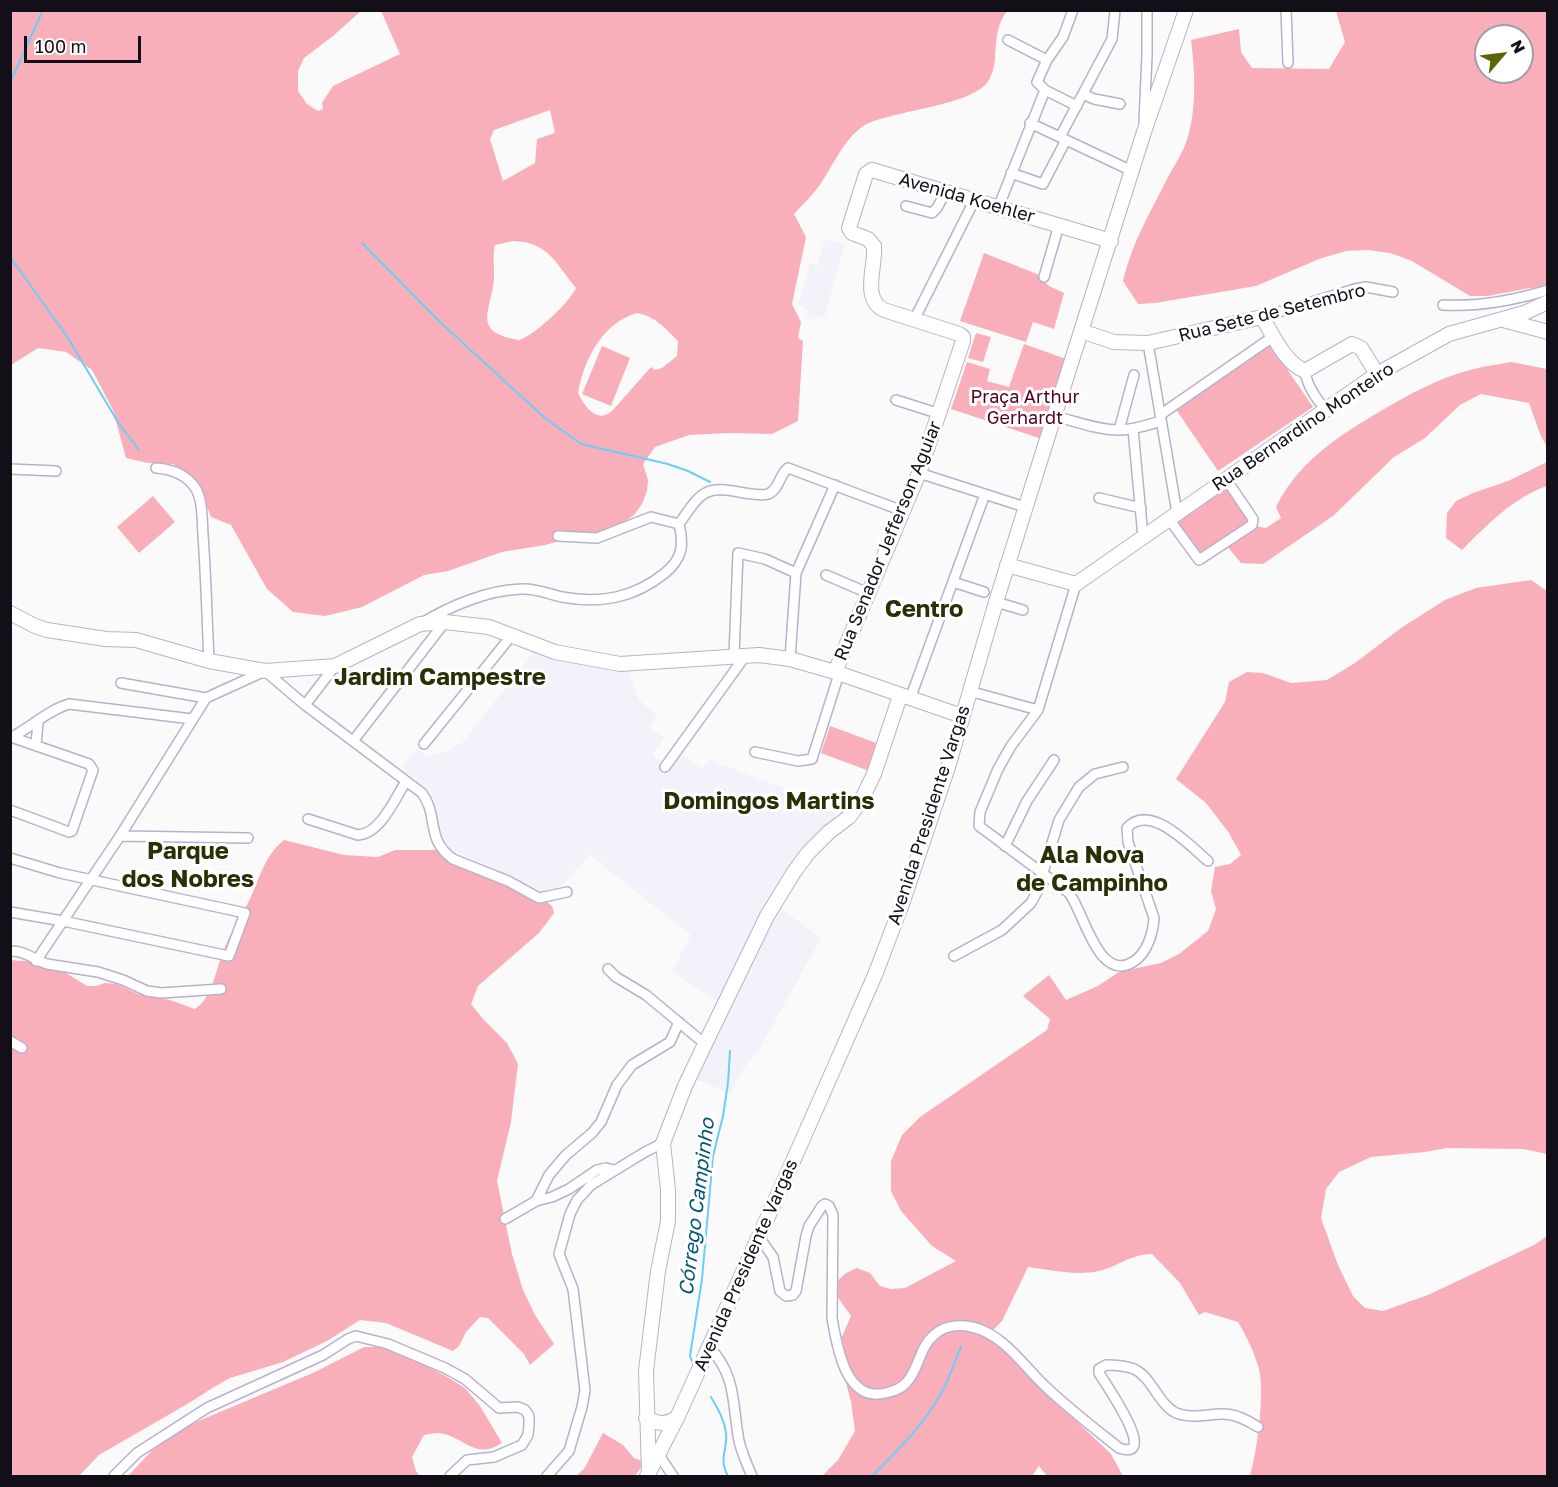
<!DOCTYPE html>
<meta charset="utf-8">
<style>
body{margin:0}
#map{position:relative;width:1558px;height:1487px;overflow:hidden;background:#fafafa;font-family:"Golos Text",sans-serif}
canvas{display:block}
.frame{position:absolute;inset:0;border:12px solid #120f19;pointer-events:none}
.north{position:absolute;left:1474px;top:24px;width:60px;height:60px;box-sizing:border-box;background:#fff;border:2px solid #a09fa3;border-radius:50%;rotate:62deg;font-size:16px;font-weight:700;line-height:24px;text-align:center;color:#120f19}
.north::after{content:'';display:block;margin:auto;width:21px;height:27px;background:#5e6401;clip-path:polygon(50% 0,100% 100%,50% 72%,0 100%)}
.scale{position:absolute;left:24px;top:36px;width:117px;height:27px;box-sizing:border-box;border:3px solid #120f19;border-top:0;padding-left:8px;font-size:18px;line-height:21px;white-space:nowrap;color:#120f19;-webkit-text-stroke:4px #fff;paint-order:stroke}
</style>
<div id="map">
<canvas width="1558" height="1487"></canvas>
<div class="frame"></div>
<div class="north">N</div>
<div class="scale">100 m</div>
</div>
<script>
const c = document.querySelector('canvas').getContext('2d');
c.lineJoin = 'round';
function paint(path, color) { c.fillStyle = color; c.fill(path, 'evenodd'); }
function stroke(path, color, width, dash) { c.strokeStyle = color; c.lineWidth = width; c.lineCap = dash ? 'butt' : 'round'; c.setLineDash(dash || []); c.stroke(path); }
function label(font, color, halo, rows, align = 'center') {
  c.font = font + ' "Golos Text",sans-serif'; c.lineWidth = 6; c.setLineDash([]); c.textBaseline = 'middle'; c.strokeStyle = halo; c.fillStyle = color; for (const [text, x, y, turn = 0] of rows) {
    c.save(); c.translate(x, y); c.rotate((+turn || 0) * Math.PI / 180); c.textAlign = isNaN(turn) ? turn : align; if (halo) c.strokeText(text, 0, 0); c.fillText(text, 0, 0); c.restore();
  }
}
paint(new Path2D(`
 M825,239L845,244L824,318L815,315L813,318L806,316L808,311L806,308L798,305L810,263L817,265Z
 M534,652L570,662L612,670H628L639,700L657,715L649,727L664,737L652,755L670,768L681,754L702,768L709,760L784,788L837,814L782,875L738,960L719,1002L672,972L691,935L590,855L563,885L542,891L452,850L445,844L440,836L434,799L430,790L402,768L416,749L427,757L447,752L463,742Z
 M778,907L821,938L759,1050L743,1069L731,1093L695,1079Z`), '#f3f1f9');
paint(new Path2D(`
 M11,11H361L333,36L304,58L298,71V91L307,104L318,111L323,109L322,103L333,86L400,54L381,11H1007C989,36 1001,59 989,80C974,106 893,110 865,125C845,137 834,164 821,183C814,194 803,204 794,214L806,237L792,304L801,322L798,338L803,341L798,421L772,434L730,433L689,435L655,447L643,464L648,480L647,491L642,504L634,515L611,532L564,540L545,545L502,552L448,571L424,575L362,607L325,616L293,612L267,589L231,525L211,517L198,483L173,464L148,463L126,458L113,410L92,370L66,352L38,348L11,365ZM550,110L555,133L537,139L535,163L503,181L490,139L494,130ZM513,241C549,242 556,264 576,288C569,303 535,335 519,340C471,332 491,312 494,279C495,268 492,256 495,245ZM637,313C655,316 666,329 678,341L677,356L662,368L655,370L651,367L612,411C597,424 585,407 578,393C584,360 602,323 637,313Z
 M1336,11H1547V288H1530L1488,296H1470L1412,261L1390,253L1368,250L1346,251L1319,259L1256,286L1155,303L1138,304L1123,281C1133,241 1148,217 1166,181C1173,167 1182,155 1187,140C1197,108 1195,72 1191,40L1239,29L1241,52L1252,68L1329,69L1345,42ZM1486,36H1522V72H1486Z
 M984,253L1037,274L1049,286L1064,293L1054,329L1033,322L1026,342L960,321Z
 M976,333L991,337L983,362L968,358Z
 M1024,344L1069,360L1042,439L951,409L967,362L990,369L987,381L1009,387Z
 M1270,344L1313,407L1218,471L1175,408Z
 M602,346L630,358L611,406L582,394Z
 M1511,362L1547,369V447L1540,434L1529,403L1481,394L1460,405L1425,438L1394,457L1333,516L1263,564L1241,563L1227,546L1256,526L1266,528L1281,518L1276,507C1299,459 1346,431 1391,405C1416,391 1442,377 1470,370C1483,366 1497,365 1511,362Z
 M1547,462V486C1514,497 1486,526 1462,550L1446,538L1447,513L1456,501L1473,493L1508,481Z
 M1226,487L1249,519L1248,522L1200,556L1176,523Z
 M153,496L175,522L139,553L117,527Z
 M1531,580L1547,591V1154L1523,1149L1447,1148L1425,1152L1371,1157L1339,1172L1326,1189L1321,1218L1338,1265L1353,1296L1365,1308L1383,1311L1428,1295L1534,1245L1547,1236V1476H1250C1257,1452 1265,1393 1259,1369C1254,1352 1247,1337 1238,1322L1205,1312L1199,1315L1180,1283L1152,1254C1131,1254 1117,1267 1099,1271C1077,1276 1050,1270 1028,1267L1002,1321L992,1331L1052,1398L1111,1454L1123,1476H1047L1039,1466L1032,1476H822L838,1460L855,1431L851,1402L837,1348L851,1316L834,1292C837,1278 844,1273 857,1268L870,1273L880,1286L891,1289L905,1288L956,1261L932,1246L901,1211L891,1191V1161L902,1135L920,1117L1047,1030L1050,1019L1023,996L1049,975L1066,1000L1098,986L1119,972L1161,963L1179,954L1208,931L1216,909L1211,891L1215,867L1230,864L1241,855L1229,833L1206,803L1176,779L1225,702L1229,682L1247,672L1263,673L1291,683L1327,680L1355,663L1401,628L1445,600L1476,588Z
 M830,726L879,744L869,771L821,753Z
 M284,840L344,855L378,857L395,850H442L527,885L552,906L554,913L539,933L478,986L471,1004L484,1020L507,1043L518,1064L511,1122L497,1181L512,1254L523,1290L535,1315L554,1344L530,1365L524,1354L488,1318L480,1317L466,1332L459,1346L453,1351L386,1323L360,1320L327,1341L283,1362L230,1378L214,1387L189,1403L99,1455L79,1476H11L10,960L37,962L61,970L87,986H96L105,983L117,984L138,994L170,1000L195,1009C213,997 215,971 223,952C230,933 241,917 250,899C260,877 265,855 284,840Z
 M364,1347H387L444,1375L465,1388L480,1406L502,1443C474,1461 465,1436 438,1433C434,1433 428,1434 424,1435L412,1457L416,1471L420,1476H128L160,1442L189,1425L315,1372Z
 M603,1433L623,1445L634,1458L645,1462L635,1476H576L584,1469Z`), '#f9afba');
stroke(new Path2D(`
 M10,83L43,10
 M362,243L441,323L545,418L581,444L668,464L688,471L710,482
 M10,257L68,338L119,424L139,450
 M694,1366L690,1356L702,1279L713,1156L723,1116L728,1083L730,1051
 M711,1397C718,1409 724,1419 726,1433C728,1450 718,1458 728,1476
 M872,1476C898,1450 926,1423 943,1390C950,1376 955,1361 961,1347`), '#6ccdf9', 2);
const street = new Path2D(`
 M1073,10L1063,37L1047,60L1037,82L1045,90L1077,106
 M1286,10L1288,63
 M1008,40L1047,60
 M1083,94L1094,99L1120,104
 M1144,122L1147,55V10
 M1030,123L1132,171
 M1060,137L1112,39L1115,10
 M1011,173L1043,184L1066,140
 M906,206L932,213L937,208L945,193
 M998,208L1045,90
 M1044,277L1059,225
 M1443,305C1478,307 1515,300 1548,290
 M1262,317L1355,289L1366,287L1393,292
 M914,320L974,201
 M1148,343L1177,513
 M1305,371C1307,386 1316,398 1325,409
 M896,400L940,414
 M1160,415L1274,336
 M1054,416C1075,421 1097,430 1119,430C1133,430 1148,425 1161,421
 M1133,429L1143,537
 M1119,430L1134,375
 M156,468C172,469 187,475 196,489C203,502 202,521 203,535C206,577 207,619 209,661
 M10,469L56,471
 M919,473L1025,507
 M1099,498L1141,508
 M1169,519L1199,560L1252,525L1253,519L1226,479
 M679,524C702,491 704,485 744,493C752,494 761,496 768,494C779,490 779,475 788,468L903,511
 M558,536L597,538L651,517L679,524
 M826,575L868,593
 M953,582L984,592
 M1076,584L1038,710L1011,746L998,769L980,812L979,826L1069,893C1084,912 1098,983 1133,962C1147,954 1153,933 1154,918L1128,842L1127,828C1150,802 1190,846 1208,861
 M996,602L1023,610
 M422,623C450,606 488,590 521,589C536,588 548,594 562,597C601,604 634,598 665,573C683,558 684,545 679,524
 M734,656L738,553L765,559L796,573
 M790,659L796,573L835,485
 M121,683L206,698
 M969,691L1038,710
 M910,699L985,494
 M305,705L335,666
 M10,738C30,728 48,710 69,704L192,719
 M353,741L445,622
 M424,744L512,635
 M36,745L38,722
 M755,752L798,761L812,759L839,674
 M665,767L746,655
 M10,810L69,832L72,831L93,770L89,764L11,737
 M308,819L358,835C380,834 395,799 406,781
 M120,836L248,838
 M1005,846L1027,801L1054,760
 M10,858L60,873L245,913L229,956L63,921L10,912
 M10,951C24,950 34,960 47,964L98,972L123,980L147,991L161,993L221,989
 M954,956L1002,930L1031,903L1037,892L1059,820L1079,787L1095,774L1123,767
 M36,961L120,836L206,698L265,671L305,705L422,793C439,816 425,839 453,859L508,881L539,898L567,892
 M608,969L616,977L646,995L705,1044
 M10,1041L22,1048
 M536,1201L549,1175L566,1155L592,1133L601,1122L617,1085L632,1065L670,1042L679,1022
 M505,1219L536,1201L552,1197L569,1189L597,1170L606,1168L614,1170
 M759,1237L773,1257L780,1291L786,1296L793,1295L796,1291L806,1236L809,1226L822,1206L825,1204L829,1206L833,1215L832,1318C837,1346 845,1403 886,1393C894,1391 901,1389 906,1383C919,1370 919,1348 933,1336C943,1326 958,1324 972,1327C1003,1334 1023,1365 1045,1386C1068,1408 1094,1428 1119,1448C1161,1462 1104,1382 1099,1373V1369L1106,1365C1114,1365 1126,1366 1134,1369C1152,1377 1158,1404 1176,1413C1191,1419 1208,1414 1223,1414C1236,1414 1247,1420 1258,1427
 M709,1347C737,1376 732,1404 739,1441C742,1453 747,1465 752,1476
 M659,1455L673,1476
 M114,1476L137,1453L207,1408L323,1355L348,1339L356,1336L388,1344L445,1368L465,1379L499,1408L518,1407L525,1410L529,1416V1425L528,1435L522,1445L494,1457L467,1460L450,1476
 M547,1476L569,1451L582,1407L585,1390L573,1289L559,1254L570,1214L577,1200L591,1185L645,1152L663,1143`);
const secondary = new Path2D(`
 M1503,320L1548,332
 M1081,331L1114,342L1148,343L1262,317C1273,335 1285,363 1305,371L1352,344L1361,348L1377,374
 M1007,565L1076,584L1377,374L1449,334L1524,313L1548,302
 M10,613L35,626L47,630L106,639L136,640L209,661L265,671L335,666L420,624L445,622L489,627L555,652L620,664L759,655L790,659L835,672L962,716
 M835,672L919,473L963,341V337L959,334L884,310C861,298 876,267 874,246L868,239L852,233L849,228L866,174L872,170L1111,241
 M646,1418C658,1424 665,1425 677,1418
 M649,1473L646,1371L658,1271L668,1221V1190L663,1143L685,1086L705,1044L767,916L794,872L808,853L829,832L849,817L861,801L874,774L900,696
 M647,1476L677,1418L794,1159L875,975L902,904L948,767L996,602L1047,439L1144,132L1186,10`);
stroke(street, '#b9b0ce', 12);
stroke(secondary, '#b9b0ce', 16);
stroke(street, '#fff', 9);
stroke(secondary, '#fff', 14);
label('18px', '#120f19', '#fff', [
 ["Avenida Koehler",967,198,16],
 ["Rua Sete de Setembro",1272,313,-14],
 ["Rua Bernardino Monteiro",1303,427,-34],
 ["Rua Senador Jefferson Aguiar",888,541,-68],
 ["Avenida Presidente Vargas",929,815,-72],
 ["Avenida Presidente Vargas",746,1265,-66]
]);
label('18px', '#53011e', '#fff', [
 ["Praça Arthur",1025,397],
 ["Gerhardt",1025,418]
]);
label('italic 20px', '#045876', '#fff', [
 ["Córrego Campinho",697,1207,-83]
]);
label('bold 24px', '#2c2f05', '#fff', [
 ["Centro",924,609],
 ["Jardim Campestre",440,677],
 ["Domingos Martins",769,801],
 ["Parque",188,851],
 ["dos Nobres",188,879],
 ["Ala Nova",1092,855],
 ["de Campinho",1092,883]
]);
</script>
